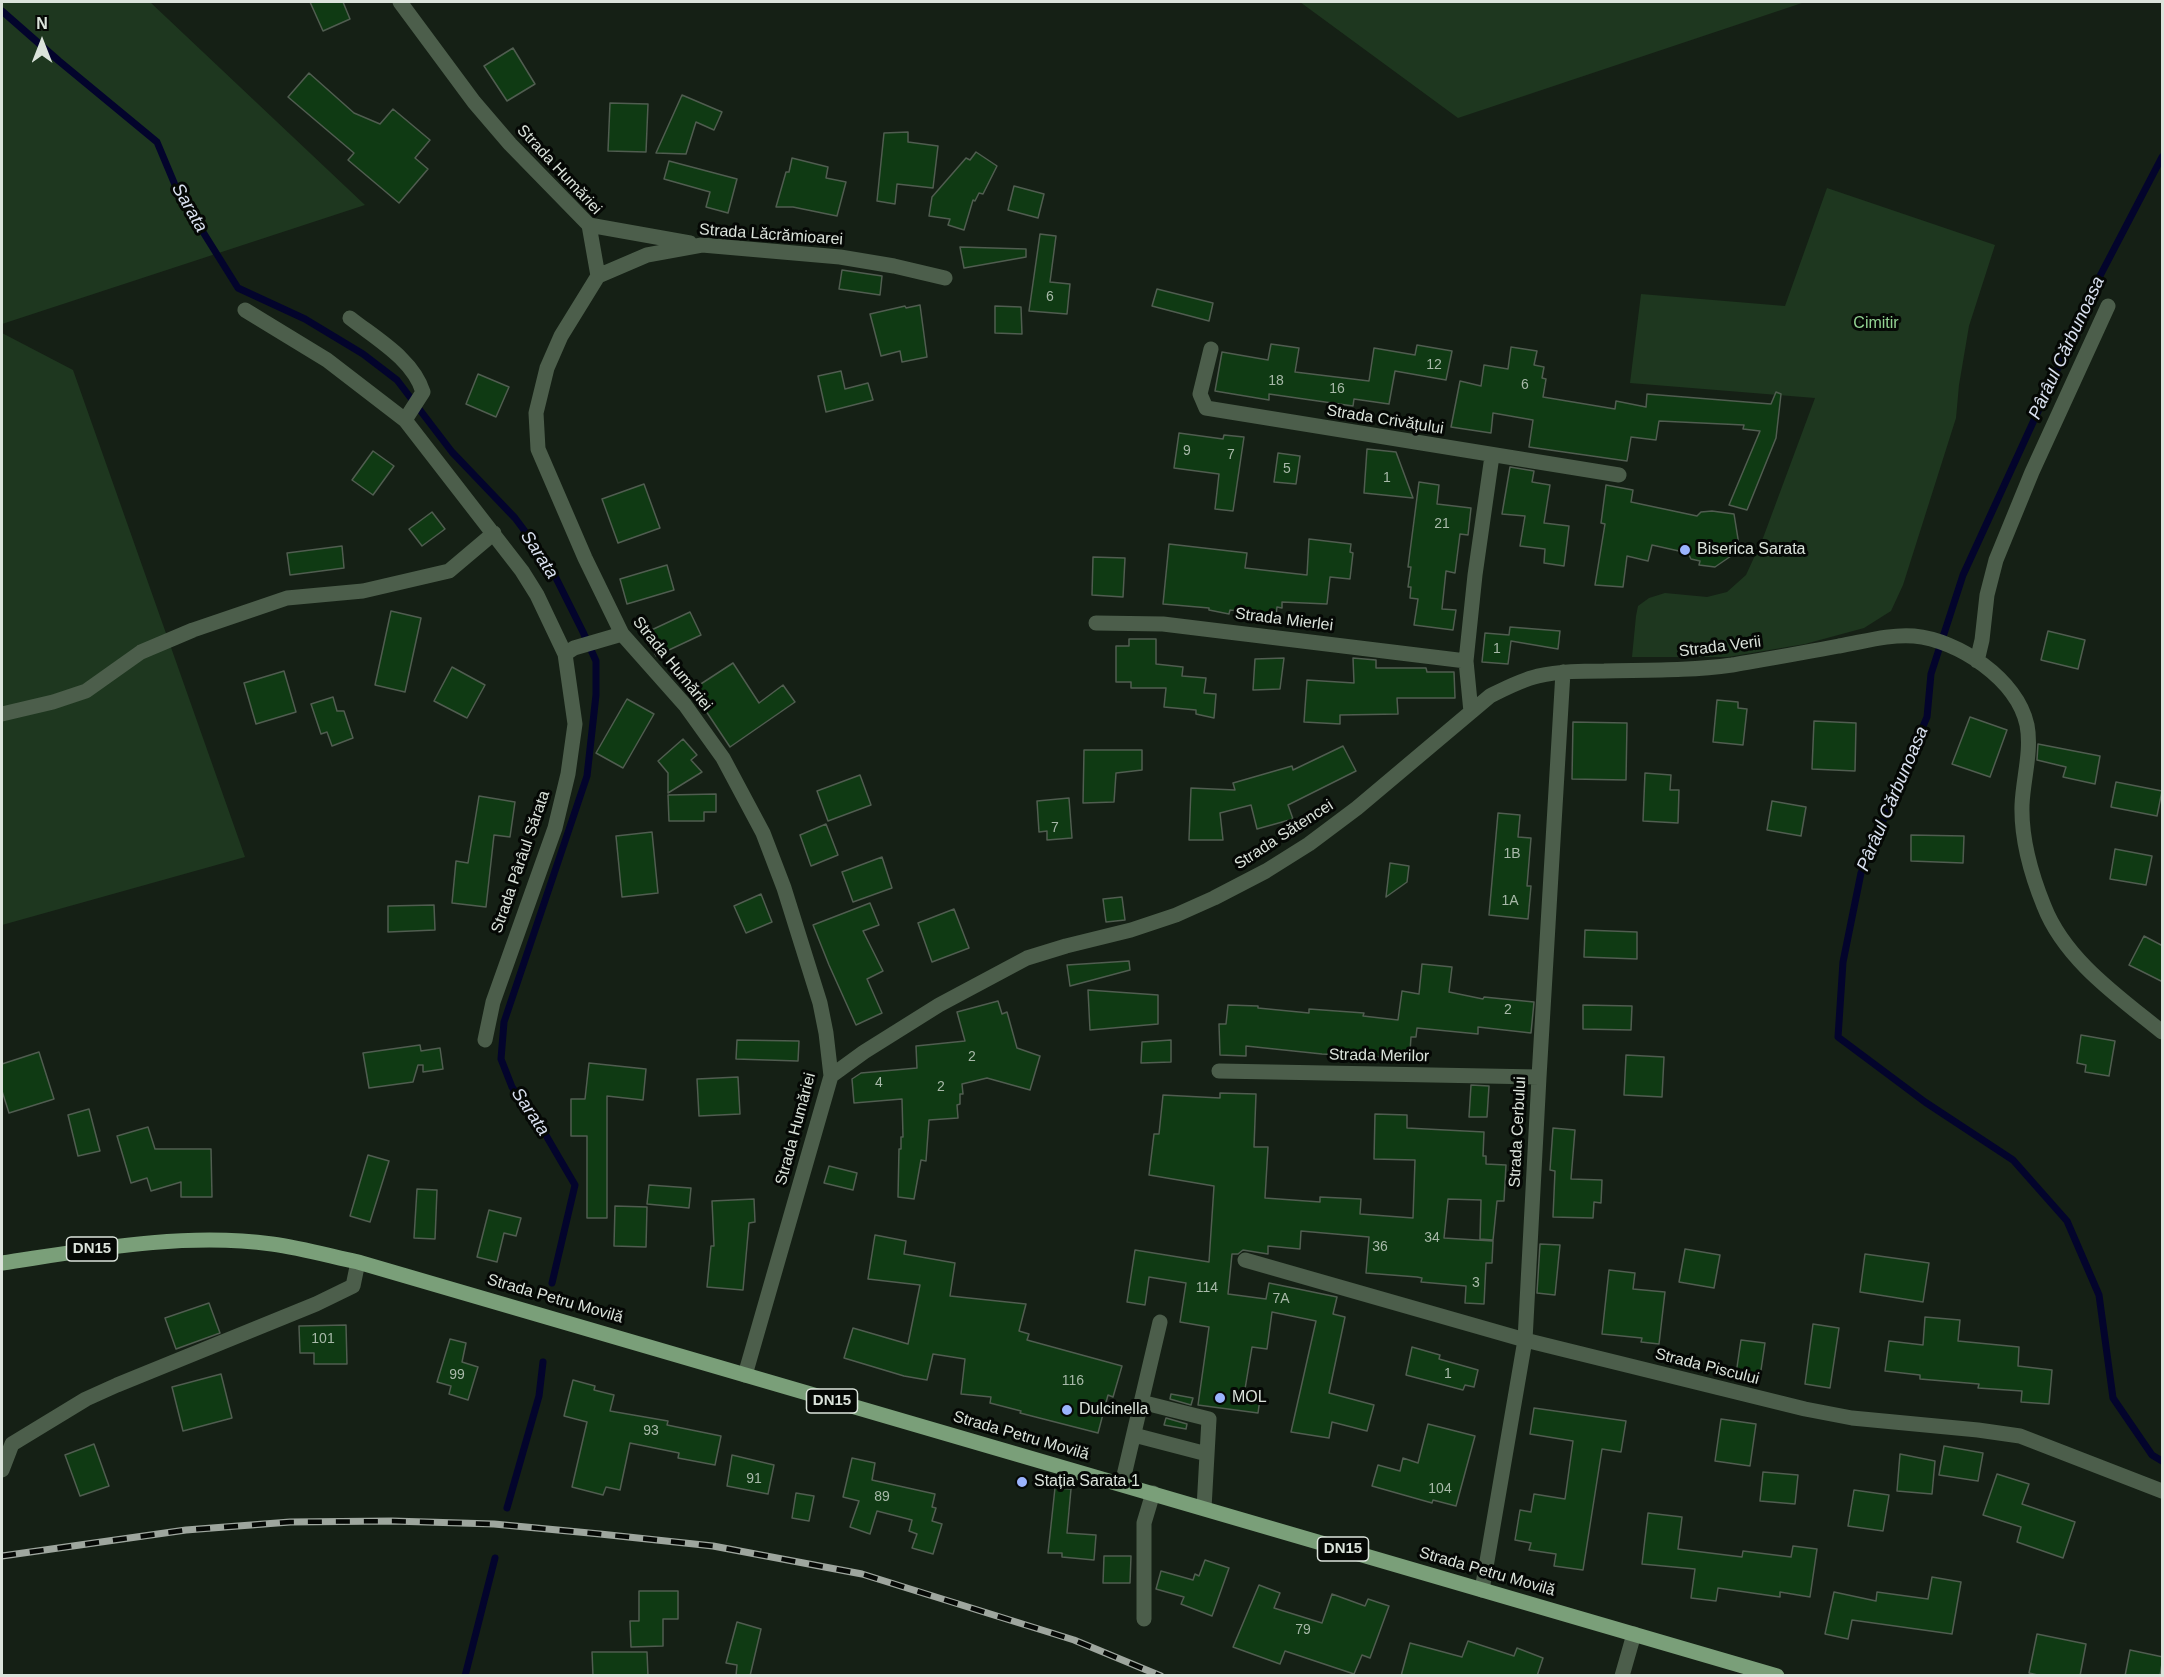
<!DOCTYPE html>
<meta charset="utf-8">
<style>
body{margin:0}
#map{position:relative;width:2164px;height:1677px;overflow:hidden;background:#152015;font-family:Helvetica,sans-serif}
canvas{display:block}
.frame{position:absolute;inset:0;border:3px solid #dbe3db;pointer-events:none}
.north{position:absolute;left:12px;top:12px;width:60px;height:60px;-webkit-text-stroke:4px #050805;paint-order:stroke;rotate:0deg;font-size:16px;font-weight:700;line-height:24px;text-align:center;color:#dbe3db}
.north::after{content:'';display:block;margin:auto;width:21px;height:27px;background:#dbe3db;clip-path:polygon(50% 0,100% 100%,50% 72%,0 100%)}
</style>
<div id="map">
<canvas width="2164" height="1677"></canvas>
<div class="frame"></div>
<div class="north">N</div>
</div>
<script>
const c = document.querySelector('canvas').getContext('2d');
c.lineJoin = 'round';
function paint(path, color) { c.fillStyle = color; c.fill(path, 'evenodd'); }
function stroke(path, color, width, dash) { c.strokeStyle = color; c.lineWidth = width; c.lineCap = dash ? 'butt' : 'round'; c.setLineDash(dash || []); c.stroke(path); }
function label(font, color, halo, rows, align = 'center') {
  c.font = font + ' Helvetica,sans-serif'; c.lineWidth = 6; c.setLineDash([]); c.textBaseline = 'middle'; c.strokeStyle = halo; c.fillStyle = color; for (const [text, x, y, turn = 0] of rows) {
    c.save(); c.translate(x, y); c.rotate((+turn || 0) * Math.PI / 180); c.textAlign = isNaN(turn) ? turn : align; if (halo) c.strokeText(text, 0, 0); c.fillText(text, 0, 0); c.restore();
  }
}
paint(new Path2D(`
 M2,2H150L365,205L2,324Z
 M1300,2H1805L1458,118Z
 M1827,188L1995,245L1969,326L1959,385L1956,418L1903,585L1891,611L1864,628L1805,644L1728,657H1632L1636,616L1638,606L1649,598L1665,593L1707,597L1727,592L1746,575L1763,538L1815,398L1630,383L1641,294L1785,306Z
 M2,333L73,370L245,857L2,925Z`), '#1e371f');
stroke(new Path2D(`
 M2,11L59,61L157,142L178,192L238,288L305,319L363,354L397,380L452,452L515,518L548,562L583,632L596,661V695L587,776L504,1022L501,1059L512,1087L544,1132L575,1185L552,1283
 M2162,157L2101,274L1963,575L1931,674L1927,717L1861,873L1843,962L1838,1037L1925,1102L2013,1160L2067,1221L2099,1295L2113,1398L2152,1455L2162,1461
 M507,1508L539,1396L543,1362
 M465,1676L495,1558`), '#03042c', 7);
const building = new Path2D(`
 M310,2H343L350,19L323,31Z
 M513,48L535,84L507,101L484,66Z
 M309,73L354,113L380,124L393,109L430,140L415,158L428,169L399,203L348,160L354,153L288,97Z
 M682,95L722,112L714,130L696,122L686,154L656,153Z
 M610,103L648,104L646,152L608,151Z
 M908,132V142L938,146L933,188L897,184L895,204L877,201L884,133Z
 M976,152L997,166L983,194L979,193L975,201L973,200L964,230L948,225L950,219L929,216L932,197L966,158L970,160Z
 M792,158L828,167L826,178L846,182L837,216L793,207H776L786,172H789Z
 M669,161L737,179L728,213L706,207L710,192L664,179Z
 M1014,186L1044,194L1038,218L1008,210Z
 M1040,234L1056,236L1050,282L1070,284L1067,314L1029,311Z
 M960,247L1026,249V257L964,268Z
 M842,270L882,276L880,295L839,289Z
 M1157,289L1213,303L1209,321L1152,306Z
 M920,305L927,357L902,362L900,351L881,356L870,314L905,306L906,308Z
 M995,306L1021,307L1022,334L995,333Z
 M1271,344L1299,348L1295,372L1369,381L1374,348L1415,355L1417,345L1452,351L1446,380L1395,371L1389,404L1354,399L1353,406L1269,394V400L1215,391L1222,352L1268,360Z
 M1511,347L1537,351L1534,365L1544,367L1542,378L1546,379L1543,397L1615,409L1616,401L1646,407L1647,394L1771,404L1776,392L1781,394L1776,438L1747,510L1729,505L1760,431L1743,429L1744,425L1659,421L1656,440L1631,437L1627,461L1529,447L1533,420L1493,413L1491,433L1451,427L1460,381L1481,386L1484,365L1508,369Z
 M841,371L845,389L868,383L873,400L826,412L818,376Z
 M478,374L509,387L496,417L466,404Z
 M1179,433L1223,439L1224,435L1244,437L1233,511L1215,509L1219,474L1174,468Z
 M1367,449L1396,452L1413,498L1364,493Z
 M373,451L394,466L373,495L352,480Z
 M1278,453L1300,456L1296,484L1274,482Z
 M1510,467L1534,471L1532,482L1550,485L1544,523L1569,526L1564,566L1544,563L1545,549L1520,546L1525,516L1502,514Z
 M1419,482L1439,485L1437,504L1471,508L1468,535L1460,534L1455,573L1446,571L1442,609L1456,610L1453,630L1414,625L1418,599L1410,598L1411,587H1408L1411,567H1408Z
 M644,484L660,528L618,543L602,499Z
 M1606,485L1633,490L1631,502L1697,516L1701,512L1712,511L1734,514L1739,545L1734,554L1715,567L1699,565L1700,561L1691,559L1688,553L1652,545L1648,561L1627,556L1623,587L1595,585L1605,524L1601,523Z
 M432,512L445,529L422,546L409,529Z
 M1309,539L1351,544L1350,552L1353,553L1350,579L1330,577L1327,604L1282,602V608L1277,607L1276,615L1230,610L1229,614L1209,610V608L1163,604L1169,544L1247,553L1245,568L1307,575Z
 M342,546L344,568L290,575L287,553Z
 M1093,557L1125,558L1123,597L1092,595Z
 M667,565L674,590L627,604L620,579Z
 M391,611L421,618L405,692L375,685Z
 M690,612L701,635L656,656L645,633Z
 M1510,627L1560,631L1558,649L1511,641L1508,664L1482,662L1485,633L1509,635Z
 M2048,631L2085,640L2078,669L2041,660Z
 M1129,639H1156V664L1183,667L1182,676L1206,678L1204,693L1216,694L1214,718L1196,714V710L1164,707L1166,688H1131V682H1116V646H1129Z
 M1284,658L1280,689L1253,690L1255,659Z
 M1353,658L1376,660V668H1426L1427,672H1454L1455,698H1397L1398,714L1340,715V724L1304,722L1307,680L1354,683Z
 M733,663L759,703L783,685L795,702L730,747L704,708L702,709L690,691Z
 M452,667L485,685L467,718L434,701Z
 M284,671L296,712L256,724L244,683Z
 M333,697L337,711H344L353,738L332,746L327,732L321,734L311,704Z
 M627,699L654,714L623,768L596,753Z
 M1717,700L1738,702V708L1747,709L1743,745L1713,742Z
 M1970,717L2007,730L1990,777L1952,764Z
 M1814,721L1856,723L1855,771L1812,769Z
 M1573,722L1627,723L1626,780L1572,779Z
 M683,739L697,755L691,760L702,772L668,793V773L658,761Z
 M2038,744L2100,756L2095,784L2063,777L2066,767L2037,760Z
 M1343,746L1356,771L1288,805L1293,819L1257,829L1251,805L1220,813L1223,840H1189L1191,788L1235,790L1233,783L1292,766L1293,770Z
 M1084,750H1142V770L1116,773L1114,802L1083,803Z
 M1645,773L1671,775L1670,790H1679L1678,823L1643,821Z
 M860,775L871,805L828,821L817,791Z
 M2116,782L2162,791L2157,816L2111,807Z
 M716,794V812H704V821H669L668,795Z
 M479,796L515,802L510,837L494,835L486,907L452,903L456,861L468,863Z
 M1069,798L1072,838L1047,840V831L1039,832L1037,801Z
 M1772,801L1806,807L1801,836L1767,830Z
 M1498,813L1520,815L1518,837L1531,838L1527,886H1531L1528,919L1489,915Z
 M826,824L838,855L811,866L800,835Z
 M652,832L658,893L622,897L616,836Z
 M1911,835L1964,836L1963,863L1911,861Z
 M2115,849L2152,856L2146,885L2110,879Z
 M882,857L892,888L853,902L842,872Z
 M1390,863L1409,866L1407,882L1386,897Z
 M761,894L772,922L746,933L734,906Z
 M1122,897L1125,920L1106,922L1103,899Z
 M870,903L879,925L863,931L883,971L867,979L882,1013L856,1025L829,965L813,925Z
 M434,905L435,930L388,932V906Z
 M954,909L969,948L932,962L918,923Z
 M1585,930L1637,932V959L1584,957Z
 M2144,936L2163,946V982L2129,965Z
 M1129,961L1130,970L1070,986L1067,965Z
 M1422,964L1452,967L1449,992L1483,999L1484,997L1534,1002L1531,1033L1478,1027V1034L1417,1028L1416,1037H1411L1410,1052L1382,1049L1381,1057L1342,1052V1055L1322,1054L1246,1046V1056L1220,1055L1219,1024H1226L1228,1005L1258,1006V1008L1309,1013V1009L1364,1013L1363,1016L1398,1020L1402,991L1419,994Z
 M1088,990L1158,995V1024L1090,1030Z
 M998,1001L1002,1014L1007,1012L1017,1048L1040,1056L1030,1090L987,1078L962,1084L963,1094H960V1104L957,1105L958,1118L929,1120L926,1161L921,1160L914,1199L898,1197L899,1149H901V1137H903L902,1099L854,1103L852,1079L861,1073L917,1068L916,1046L965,1041L957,1012Z
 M1583,1005L1632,1006L1631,1030L1583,1029Z
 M2081,1035L2115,1041L2109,1076L2085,1072L2086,1065L2077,1063Z
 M737,1040L799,1041L798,1061L736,1059Z
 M1171,1040V1062L1141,1063L1142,1042Z
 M420,1045L421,1051L440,1048L443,1069L423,1072V1065H418L413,1082L369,1088L363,1053Z
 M39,1052L54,1099L9,1113L2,1091V1064Z
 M1626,1055L1664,1057L1662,1097L1624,1095Z
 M589,1063L646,1069L643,1100L607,1096V1218H587V1136H571V1099H585Z
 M738,1077L740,1114L699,1116L697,1079Z
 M1471,1085L1489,1086L1487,1117H1469Z
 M1220,1093L1256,1094L1254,1147H1268L1265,1198L1320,1202V1197L1361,1199L1360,1214L1413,1218L1415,1160L1374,1159L1375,1114L1407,1115V1128L1484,1132L1483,1156H1486V1164L1506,1165L1504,1201H1497L1493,1240L1480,1239L1481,1200L1448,1199L1444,1238L1493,1241L1492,1263H1486L1484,1304L1465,1303L1466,1286L1421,1282L1422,1278L1417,1277L1366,1273L1369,1237L1301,1231L1300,1249L1268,1246V1254L1243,1250L1238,1254H1232L1228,1294L1266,1299L1269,1283L1337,1297L1333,1314L1345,1317L1329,1393L1374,1405L1367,1431L1332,1422L1329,1438L1291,1432L1316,1321L1272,1312L1267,1349L1252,1347L1245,1389L1261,1392L1258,1413L1198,1405L1209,1327L1180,1322L1186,1283L1149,1277L1145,1305L1127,1302L1135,1250L1209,1262L1214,1186L1149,1175L1154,1134H1159L1163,1095L1220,1098Z
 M89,1109L100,1151L78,1156L68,1115Z
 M148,1127L155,1149H211L212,1197H181V1182L151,1191L147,1178L131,1183L117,1136Z
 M1553,1128L1575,1130L1571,1179L1602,1180L1601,1203L1594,1202L1593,1218L1553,1217L1555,1171L1550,1170Z
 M368,1155L389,1161L370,1222L350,1216Z
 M829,1166L857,1173L853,1190L824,1183Z
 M649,1185L691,1188L689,1208L647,1204Z
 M417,1189L437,1190L435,1239L414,1238Z
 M754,1199L755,1222L749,1223L743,1290L707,1287L711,1246H714L712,1201Z
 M615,1206L647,1207L646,1247L614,1246Z
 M489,1210L521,1218L516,1236L504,1233L497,1262L477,1257Z
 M875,1235L906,1241L904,1254L955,1263L950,1296L1026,1304L1019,1331L1029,1334L1027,1340L1122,1366L1113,1397L1108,1395L1098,1433L1020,1413L1021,1411L990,1403L991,1397L961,1394L965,1359L933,1354L927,1380L904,1376L844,1358L853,1328L908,1344L920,1285L868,1279Z
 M1540,1244L1560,1245L1555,1295L1537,1293Z
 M1685,1249L1720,1255L1714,1288L1679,1282Z
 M1865,1254L1929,1263L1923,1302L1860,1292Z
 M1609,1270L1635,1273L1633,1289L1665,1292L1659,1344L1641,1342L1642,1338L1602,1334Z
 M209,1303L220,1333L176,1349L165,1318Z
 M1925,1317L1960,1320L1958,1341L2019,1347L2018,1366L2052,1370L2049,1404L2021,1402L2022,1391L1978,1388L1979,1384L1920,1379V1375L1885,1371L1889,1341L1923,1345Z
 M1813,1324L1839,1328L1830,1388L1805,1384Z
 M346,1325L347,1364H314V1353H300L299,1326Z
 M450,1339L466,1343L462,1362L478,1367L468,1400L449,1394L451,1386L437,1382Z
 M1741,1340L1765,1343L1760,1377L1736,1374Z
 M1412,1347L1440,1355L1439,1359L1478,1370L1474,1387L1465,1385L1463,1390L1406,1375Z
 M221,1374L232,1418L183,1431L172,1387Z
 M573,1380L595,1386L594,1390L614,1395L610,1411L668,1421L667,1425L721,1436L715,1465L678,1458L679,1453L630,1443L620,1490L606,1487L603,1495L572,1487L587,1422L564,1416Z
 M1171,1394L1193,1398L1191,1405L1170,1399Z
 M1534,1408L1626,1421L1621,1452L1602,1449L1583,1570L1554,1566L1556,1554L1529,1550L1531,1543L1515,1540L1520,1510L1531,1512L1534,1494L1565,1499L1573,1441L1530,1434Z
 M1166,1418L1187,1424L1186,1429L1164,1425Z
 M1721,1419L1756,1424L1750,1466L1715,1461Z
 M1428,1424L1475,1436L1456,1506L1433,1500L1432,1503L1372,1486L1378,1465L1400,1471L1403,1458L1418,1463Z
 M94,1444L109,1486L80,1496L65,1455Z
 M1944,1446L1983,1453L1978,1481L1939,1475Z
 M1900,1454L1935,1461L1932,1494L1897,1491Z
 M732,1455L774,1465L768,1494L727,1486Z
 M852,1458L875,1463L872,1480L935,1494L932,1507L936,1508L932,1521L942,1524L933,1554L912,1548L917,1534L909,1531L912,1520L877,1511L870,1534L850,1527L859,1501L843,1497Z
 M1763,1472L1798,1475L1795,1504L1760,1501Z
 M1997,1474L2029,1484L2022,1504L2075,1522L2063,1558L2017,1542L2021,1527L1983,1515Z
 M1055,1488L1071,1489L1067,1533L1096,1535L1094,1560L1062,1557V1553H1048Z
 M1854,1490L1889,1495L1883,1531L1848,1526Z
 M796,1493L814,1496L809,1521L792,1518Z
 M1648,1513L1682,1517L1678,1549L1742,1557L1743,1551L1791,1557L1793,1546L1817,1549L1810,1597L1780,1592V1597L1718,1588L1716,1601L1691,1598L1695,1569L1642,1564Z
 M1104,1556H1131L1130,1583H1103Z
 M1205,1560L1229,1568L1212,1616L1181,1604L1184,1597L1156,1589L1161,1571L1193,1580L1195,1574L1199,1576Z
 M1932,1577L1961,1582L1952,1634L1852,1620L1848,1639L1825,1634L1834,1592L1876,1601L1877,1592L1928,1599Z
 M1259,1585L1280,1593L1274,1608L1322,1623L1332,1594L1365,1606L1368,1599L1389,1606L1370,1658L1362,1655L1354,1674L1285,1651L1280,1664L1233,1647Z
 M639,1591H678V1619H663V1646L631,1647L630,1621H639Z
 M737,1622L761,1629L750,1676H736L737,1665L726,1663Z
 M2037,1634L2086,1644L2080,1676H2042L2029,1673Z
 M1468,1641L1514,1656L1517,1648L1543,1658L1537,1676H1401L1410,1643L1462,1657Z
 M2130,1650L2163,1657L2160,1676H2125Z
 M592,1652H647L648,1676H593Z`);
paint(building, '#0f3a13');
stroke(building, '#505d50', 1.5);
stroke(new Path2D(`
 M400,2L474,102L510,144L589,225L598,276L561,336L547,368L536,413L538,449L585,558L622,634L685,705L723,758L763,833L784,888L820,1003L826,1033L831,1076L745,1375
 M589,225L690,243
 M598,276L647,255L702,245L840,257L894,266L945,278
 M245,310L327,360L405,420L522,571L537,595L565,654L575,724L568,774L555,828L493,1002L485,1040
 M350,318C375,338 413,359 423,392L405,420
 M1211,349L1200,394L1206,408L1619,475
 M1096,623L1163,624L1466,661
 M565,654L574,648L622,634
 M1977,661L1982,640L1987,595L1996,560L2032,472L2108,306
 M1471,712L1466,661L1475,575L1492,456
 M2,714L53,702L86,691L141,652L193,630L287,598L363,591L449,571L494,533
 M1219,1071L1539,1077
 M831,1076L864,1052L939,1005L1027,958L1066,946L1131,930L1176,915L1214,898L1266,871L1309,844L1357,808L1490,696C1506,688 1521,680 1538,676C1560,671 1582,671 1604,671C1647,670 1689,671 1732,665C1767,659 1803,653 1839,646C1863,642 1889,634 1914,636C1958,640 2017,679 2027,725C2032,751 2023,779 2022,805C2021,839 2031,874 2044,906C2065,960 2119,997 2162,1032
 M1245,1260L1525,1340L1805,1409L1852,1418L1978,1430L2020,1436L2162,1491
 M1141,1402L1209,1419L1204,1508
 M1134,1435L1207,1454
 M2,1470L12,1444L86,1399L117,1385L316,1304L353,1286L358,1262
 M1122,1484L1160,1322
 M1482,1590L1525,1340L1539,1077L1563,672
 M1144,1619V1523L1153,1493
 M1622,1676L1634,1634`), '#4c5e4b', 15);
stroke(new Path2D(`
 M2,1263C89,1250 183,1232 272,1244C301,1248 330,1256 358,1262L1777,1676`), '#7a9f79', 15);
const rail = new Path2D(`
 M2,1556L186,1530L290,1522L392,1521L494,1524L600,1534L713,1546L862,1574L1074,1640L1161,1676`);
stroke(rail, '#9ea69e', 7);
stroke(rail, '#050805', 4.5, [14]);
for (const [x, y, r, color] of [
 [1685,550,6,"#9bb4fd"],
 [1220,1398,6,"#9bb4fd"],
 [1067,1410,6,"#9bb4fd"],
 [1022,1482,6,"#9bb4fd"]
]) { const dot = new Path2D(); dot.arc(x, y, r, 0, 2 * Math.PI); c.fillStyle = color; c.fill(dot); stroke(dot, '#050805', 2); }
label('14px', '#a8b9a9', null, [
 ["6",1050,297],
 ["12",1434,365],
 ["18",1276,381],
 ["6",1525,385],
 ["16",1337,389],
 ["9",1187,451],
 ["7",1231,455],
 ["5",1287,469],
 ["1",1387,478],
 ["21",1442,524],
 ["1",1497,649],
 ["7",1055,828],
 ["1B",1512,854],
 ["1A",1510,901],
 ["2",1508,1010],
 ["2",972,1057],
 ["4",879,1083],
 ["2",941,1087],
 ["34",1432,1238],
 ["36",1380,1247],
 ["3",1476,1283],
 ["114",1207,1288],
 ["7A",1281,1299],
 ["101",323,1339],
 ["1",1448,1374],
 ["99",457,1375],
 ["116",1073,1381],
 ["93",651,1431],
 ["91",754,1479],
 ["104",1440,1489],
 ["89",882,1497],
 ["79",1303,1630]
]);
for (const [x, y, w] of [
 [92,1249,51],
 [832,1401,51],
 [1343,1549,51]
]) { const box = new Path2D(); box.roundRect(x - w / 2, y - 12, w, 24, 4.5); c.fillStyle = '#050805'; c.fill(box); stroke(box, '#dbe3db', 1.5); }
label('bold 15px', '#dbe3db', null, [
 ["DN15",92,1249],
 ["DN15",832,1401],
 ["DN15",1343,1549]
]);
label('16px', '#dbe3db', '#050805', [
 ["Strada Humăriei",559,170,47],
 ["Strada Lăcrămioarei",771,235,4],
 ["Strada Crivățului",1385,420,9],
 ["Strada Mierlei",1284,620,7],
 ["Strada Verii",1720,647,-7],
 ["Strada Humăriei",672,664,51],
 ["Strada Sătencei",1284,835,-33],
 ["Strada Pârâul Sărata",521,862,-71],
 ["Strada Merilor",1379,1056,1],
 ["Strada Humăriei",796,1129,-75],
 ["Strada Cerbului",1518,1132,-87],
 ["Strada Petru Movilă",555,1299,16],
 ["Strada Piscului",1707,1367,14],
 ["Strada Petru Movilă",1021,1436,16],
 ["Strada Petru Movilă",1487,1572,16]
]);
label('16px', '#92d392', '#050805', [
 ["Cimitir",1876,324]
]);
label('16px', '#dbe3db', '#050805', [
 ["Biserica Sarata",1697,550],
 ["MOL",1232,1398],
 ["Dulcinella",1079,1410],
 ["Stația Sarata 1",1034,1482]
], 'left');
label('italic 18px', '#dae1f0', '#050805', [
 ["Sarata",189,208,60],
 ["Pârâul Cărbunoasa",2067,348,-65],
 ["Sarata",539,555,57],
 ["Pârâul Cărbunoasa",1893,799,-67],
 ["Sarata",530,1112,56]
]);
</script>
